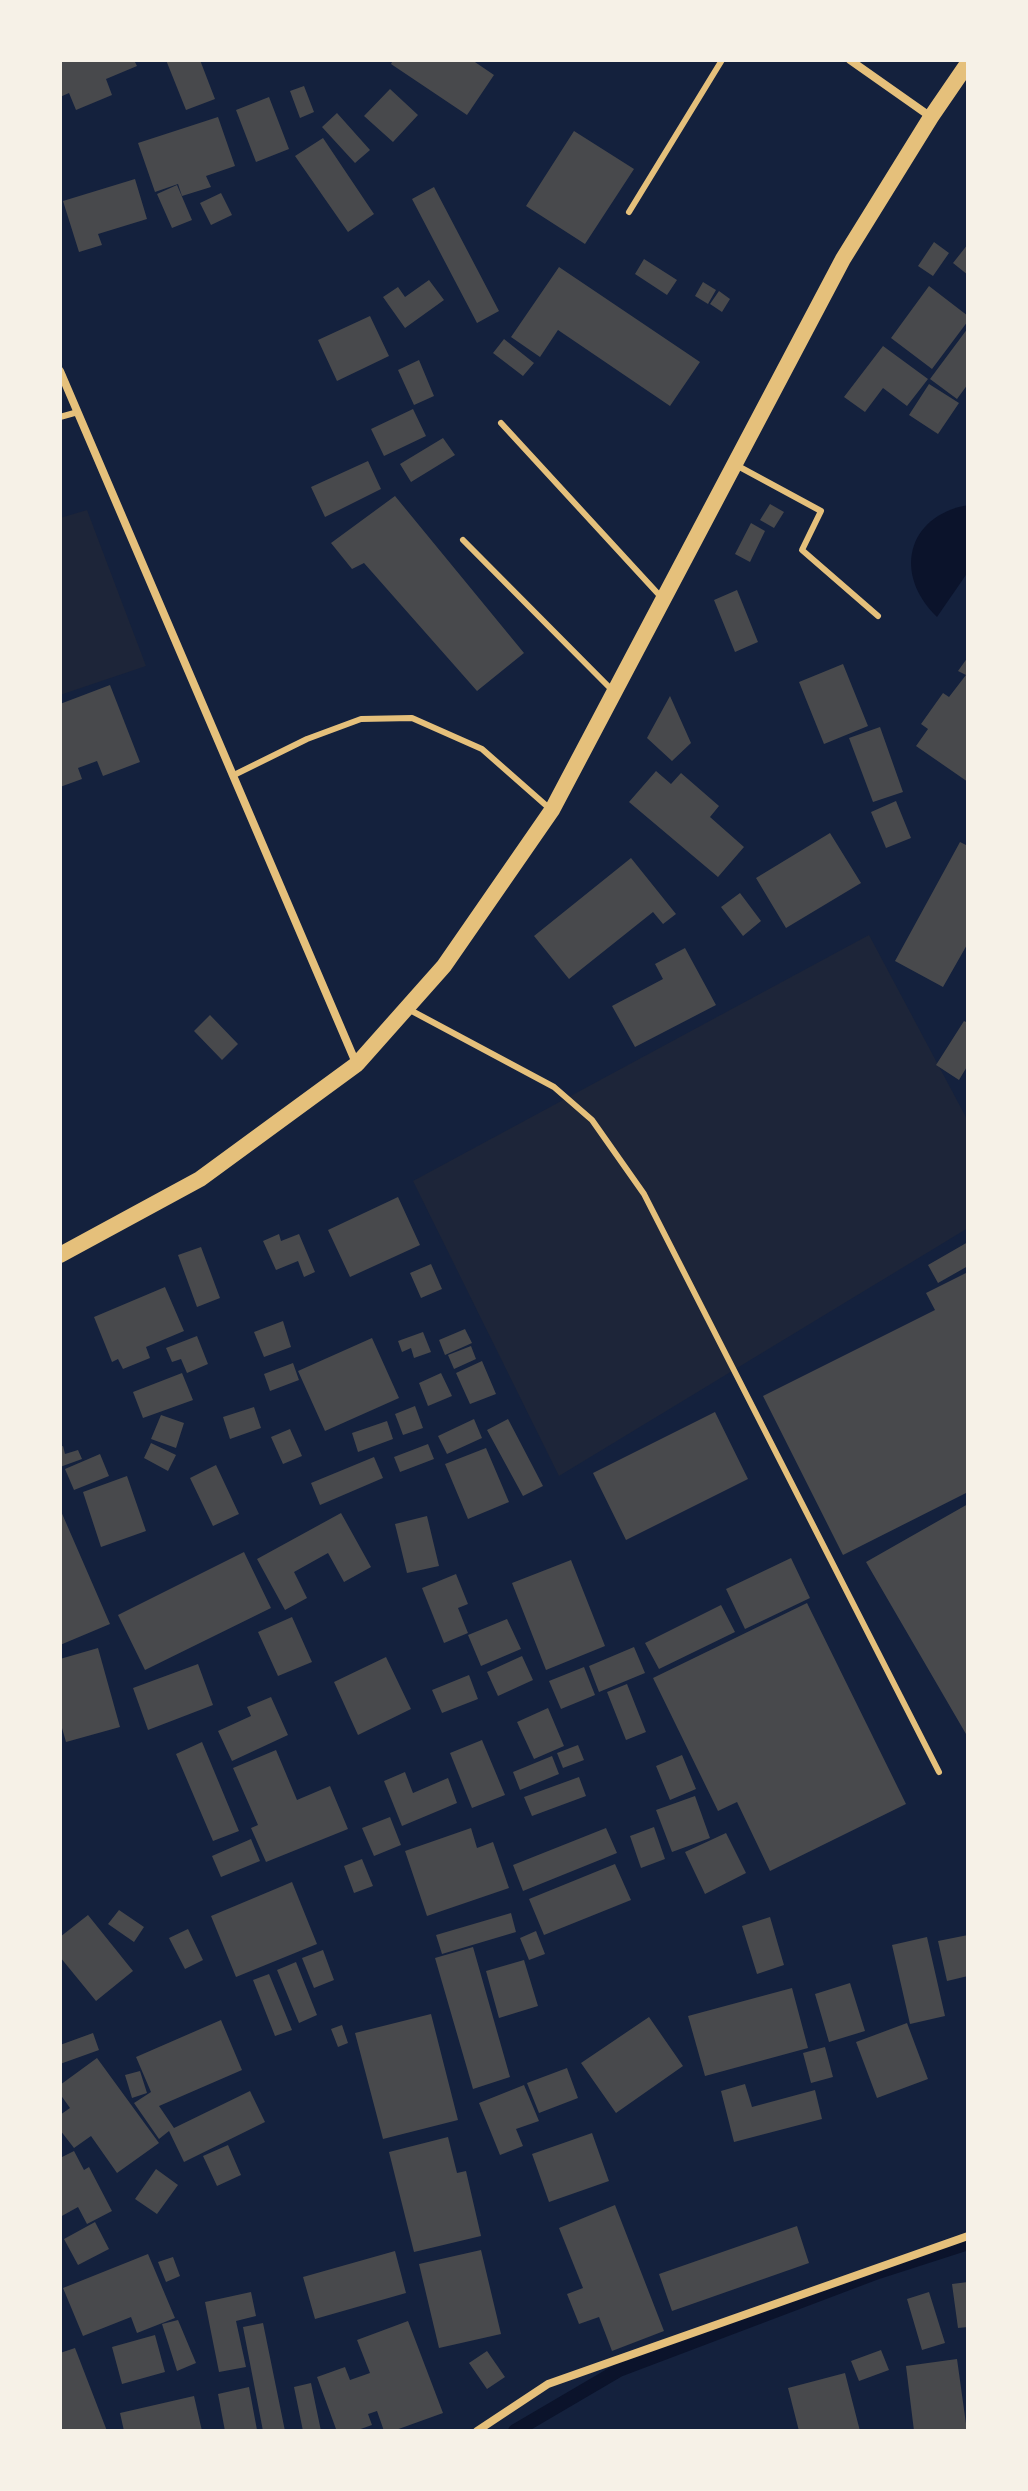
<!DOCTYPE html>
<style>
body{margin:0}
#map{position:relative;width:1028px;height:2491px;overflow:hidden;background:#14213d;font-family:Figtree,sans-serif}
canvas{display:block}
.frame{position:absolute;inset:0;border:62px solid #f6f1e7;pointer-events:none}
</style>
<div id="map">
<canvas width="1028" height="2491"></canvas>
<div class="frame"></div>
</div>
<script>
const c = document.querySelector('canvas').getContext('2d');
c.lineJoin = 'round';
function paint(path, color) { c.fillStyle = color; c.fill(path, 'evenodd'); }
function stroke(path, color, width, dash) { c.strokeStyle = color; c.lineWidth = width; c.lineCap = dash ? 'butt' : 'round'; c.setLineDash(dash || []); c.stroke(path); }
paint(new Path2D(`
 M87,510L146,666L60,695V518Z
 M869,935L968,1121V1228L559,1476L413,1181Z`), '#1d2539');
paint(new Path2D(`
 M968,505V572L937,617C893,575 906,516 968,505Z`), '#0b132b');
stroke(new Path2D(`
 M515,2431L619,2370L878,2272L968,2243`), '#0b132b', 14);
paint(new Path2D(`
 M60,60H134L137,66L106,79L112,95L76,110L69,93L60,97Z
 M166,60H200L215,99L186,110Z
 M393,60H472L494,75L467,115L391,64Z
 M304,86L314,112L300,118L290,91Z
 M390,89L418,115L393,142L364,116Z
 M269,97L289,149L256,162L236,110Z
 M337,113L370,150L355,163L322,127Z
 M218,117L235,166L206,176L211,187L182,196L178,184L155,192L138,143Z
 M574,131L634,169L585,244L526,206Z
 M323,138L374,214L348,232L295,156Z
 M135,179L147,219L98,234L102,245L79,252L63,201Z
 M177,185L192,220L172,228L157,194Z
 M434,187L499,311L477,323L412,199Z
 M221,193L232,215L211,225L200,203Z
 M934,242L949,253L933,276L918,266Z
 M968,244V275L953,263Z
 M644,259L677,280L667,295L635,274Z
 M559,267L700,362L670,406L558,330L540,357L511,337Z
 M429,280L444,300L405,328L383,297L398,287L405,297Z
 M703,282L716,290L708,304L695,296Z
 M929,286L968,316V321L932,369L891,338Z
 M719,291L730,299L722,312L710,304Z
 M370,316L389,356L337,381L318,340Z
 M968,328V384L957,399L930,379Z
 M504,339L534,363L523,376L493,353Z
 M883,346L928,379L907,406L883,388L865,412L844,397Z
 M419,360L434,396L414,405L398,370Z
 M929,384L959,403L938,434L909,415Z
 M413,409L426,436L384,456L371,429Z
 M443,438L455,455L411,482L400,464Z
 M368,461L381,489L325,517L311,487Z
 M395,496L524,653L477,691L364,563L352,569L331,543Z
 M770,504L784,512L774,528L760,520Z
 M751,523L765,531L750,562L735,554Z
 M737,590L758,642L735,652L714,600Z
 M968,657V782L916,746L928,729L921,724L943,693L949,697L966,675L958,671Z
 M843,664L868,726L824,744L799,682Z
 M110,685L140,762L103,776L97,761L78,768L82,779L60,787V704Z
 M670,696L691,743L672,761L647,738Z
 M880,727L903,792L873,802L849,738Z
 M656,771L671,784L681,773L719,806L710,817L744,847L718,877L629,802Z
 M896,801L911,838L886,848L871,812Z
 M830,833L861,883L786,928L756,878Z
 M960,842L968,846V943L943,987L895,961Z
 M631,858L676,914L663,924L653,912L569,979L534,936Z
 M740,893L761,921L743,936L721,907Z
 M685,948L716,1005L635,1047L612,1006L663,979L655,964Z
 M210,1015L238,1044L222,1060L194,1031Z
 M964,1021L968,1023V1065L959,1080L936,1065Z
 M398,1197L420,1245L350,1277L328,1230Z
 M279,1234L281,1241L299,1234L315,1272L304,1277L298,1261L276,1270L263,1241Z
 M968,1242V1266L938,1283L928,1265Z
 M201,1247L220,1298L197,1307L178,1255Z
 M431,1264L442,1289L421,1298L410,1273Z
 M968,1272V1492L843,1555L763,1396L935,1310L926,1293Z
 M165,1287L184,1331L146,1347L150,1358L123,1369L118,1359L112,1362L94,1317Z
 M283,1321L291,1347L264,1357L254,1332Z
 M465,1329L472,1343L445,1355L439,1340Z
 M423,1332L431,1352L414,1358L411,1348L402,1352L398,1341Z
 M197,1336L208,1364L187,1373L181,1359L172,1362L166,1348Z
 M372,1338L399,1398L325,1431L298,1371Z
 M471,1346L476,1359L454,1369L448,1355Z
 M482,1361L496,1394L470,1404L456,1373Z
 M293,1363L299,1380L270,1391L264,1374Z
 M182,1373L193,1400L143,1418L133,1392Z
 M441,1373L452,1396L428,1406L419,1383Z
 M415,1406L423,1428L403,1435L395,1414Z
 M254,1407L261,1428L230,1439L223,1417Z
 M715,1412L748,1479L626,1540L593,1473Z
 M161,1415L184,1423L176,1448L151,1439Z
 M474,1419L482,1438L447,1454L438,1436Z
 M508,1419L543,1486L523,1496L487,1430Z
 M387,1421L393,1439L358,1452L352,1433Z
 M290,1429L302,1456L283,1464L271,1437Z
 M151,1443L176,1455L168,1471L144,1458Z
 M428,1444L434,1459L400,1472L394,1457Z
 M63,1446L65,1454L78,1450L82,1459L60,1467V1447Z
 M486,1448L509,1502L468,1519L445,1464Z
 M100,1454L109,1476L74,1490L65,1469Z
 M374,1457L383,1478L320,1505L311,1483Z
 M216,1465L239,1514L213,1526L190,1478Z
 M127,1476L146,1531L101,1547L83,1492Z
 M968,1504V1733L966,1734L866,1562Z
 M60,1509L110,1624L60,1645Z
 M341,1513L371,1567L344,1582L328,1553L294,1572L307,1598L285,1610L257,1559Z
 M427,1516L439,1566L407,1573L395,1524Z
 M244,1552L271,1608L145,1670L118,1615Z
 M791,1558L810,1598L745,1629L726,1589Z
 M571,1560L605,1646L546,1670L512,1583Z
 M456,1574L468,1604L458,1608L468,1633L444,1643L422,1588Z
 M807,1603L906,1804L770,1871L737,1802L718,1811L653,1678Z
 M721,1605L735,1632L659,1669L645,1643Z
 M292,1617L312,1662L278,1676L258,1632Z
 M507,1619L521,1649L481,1666L468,1635Z
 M634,1647L645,1673L599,1692L589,1666Z
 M98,1648L120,1727L66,1742L60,1721V1659Z
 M522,1656L533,1680L498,1696L487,1672Z
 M386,1657L411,1709L358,1735L334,1682Z
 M198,1664L213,1705L148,1730L133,1688Z
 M584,1667L595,1695L561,1709L549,1681Z
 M469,1675L478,1699L442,1713L432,1690Z
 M627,1684L646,1732L626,1740L607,1692Z
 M271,1697L288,1735L232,1761L218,1731L251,1716L247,1707Z
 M548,1708L564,1746L534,1759L517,1722Z
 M482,1740L505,1795L472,1808L450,1753Z
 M202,1742L239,1831L213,1841L176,1754Z
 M578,1745L584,1760L563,1768L557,1753Z
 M276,1750L297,1800L330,1786L348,1829L266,1862L251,1828L258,1825L233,1768Z
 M682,1755L696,1789L670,1800L656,1766Z
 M552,1756L559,1774L520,1790L513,1772Z
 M405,1772L413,1793L448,1778L457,1803L402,1826L384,1781Z
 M579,1777L586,1796L532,1816L524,1797Z
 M695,1796L710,1838L672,1852L656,1810Z
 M390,1817L401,1845L374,1856L362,1828Z
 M654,1827L665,1859L641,1868L630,1836Z
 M471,1828L477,1848L493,1842L509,1888L427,1916L405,1851Z
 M606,1828L617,1853L523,1891L513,1865Z
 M726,1833L746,1873L705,1894L685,1852Z
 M251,1839L260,1861L221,1877L212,1856Z
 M362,1859L373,1886L354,1893L344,1866Z
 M615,1864L631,1900L544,1935L529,1899Z
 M292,1882L317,1944L236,1977L211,1916Z
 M119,1910L144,1927L134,1942L108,1924Z
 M511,1913L516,1932L442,1954L436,1935Z
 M88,1915L133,1971L96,2001L60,1957V1937Z
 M770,1917L784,1965L757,1974L742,1926Z
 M188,1929L203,1960L185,1969L169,1938Z
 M536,1931L545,1954L529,1960L520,1938Z
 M968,1935V1976L947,1981L938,1941Z
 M927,1937L945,2016L910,2024L892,1945Z
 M473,1947L510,2077L473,2089L435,1958Z
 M323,1950L334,1980L314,1988L302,1958Z
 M524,1960L538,2006L499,2018L486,1971Z
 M296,1962L317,2015L299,2023L277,1970Z
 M269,1974L292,2030L275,2036L253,1980Z
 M850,1983L865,2031L829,2042L815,1994Z
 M792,1988L808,2048L705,2076L688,2016Z
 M431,2014L458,2120L383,2139L355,2033Z
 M649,2017L683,2066L616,2113L581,2063Z
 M221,2020L242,2070L159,2106L174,2128L250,2091L265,2122L184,2162L169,2131L159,2139L134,2103L151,2092L136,2057Z
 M907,2023L928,2079L877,2098L856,2042Z
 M342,2025L348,2043L338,2047L331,2029Z
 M93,2033L99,2050L60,2064V2045Z
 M825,2047L833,2077L811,2083L803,2053Z
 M97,2058L159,2143L117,2173L91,2136L74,2148L60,2130V2115L70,2108L60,2094V2085Z
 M567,2068L578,2098L539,2113L527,2083Z
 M140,2071L147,2093L132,2098L125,2075Z
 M745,2084L752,2107L815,2090L822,2119L734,2142L721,2091Z
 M524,2085L539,2121L516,2129L523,2146L500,2155L479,2103Z
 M592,2133L609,2181L549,2202L532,2154Z
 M448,2137L457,2173L466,2171L481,2236L414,2252L389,2152Z
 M228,2145L241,2175L217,2186L203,2156Z
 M74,2151L84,2170L89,2167L112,2211L87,2224L78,2207L60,2217V2158Z
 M156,2169L178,2185L157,2214L135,2199Z
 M615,2205L664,2331L612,2351L599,2317L579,2324L567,2294L583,2288L559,2228Z
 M95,2222L109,2249L78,2265L64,2239Z
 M797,2226L809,2263L672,2311L659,2274Z
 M481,2250L501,2334L439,2348L419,2264Z
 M395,2251L406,2293L315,2319L303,2277Z
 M148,2254L175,2318L137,2333L131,2317L83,2336L63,2288Z
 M173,2257L180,2276L166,2282L158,2262Z
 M968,2282V2327L958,2328L952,2284Z
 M251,2292L256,2316L236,2321L246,2367L219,2372L205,2302Z
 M929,2292L945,2343L922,2350L907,2299Z
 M178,2320L196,2363L177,2371L162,2324Z
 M408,2321L443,2413L393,2431H384L377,2411L368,2414L372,2425L355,2431L336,2429L317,2377L345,2367L350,2380L370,2373L357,2340Z
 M263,2323L285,2431H263L243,2327Z
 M155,2335L165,2372L122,2384L112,2347Z
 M75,2348L107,2431H60V2353Z
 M881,2350L889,2370L859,2381L851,2361Z
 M487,2351L505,2377L487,2389L469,2363Z
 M957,2359L967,2431H914L906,2366Z
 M845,2373L860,2431H799L788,2388Z
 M311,2383L321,2431H303L294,2387Z
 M249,2387L257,2430L225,2431L218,2394Z
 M194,2396L202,2431H124L120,2413Z`), '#48494c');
stroke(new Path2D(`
 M629,212L722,60
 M60,417L78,412
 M501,423L661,597
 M736,465L821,511L802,550L878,616
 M463,540L612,690
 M234,775L307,739L361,719L412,718L482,749L549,808
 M410,1010L554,1087L592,1120L644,1194L939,1772`), '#e5c07b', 6);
stroke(new Path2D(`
 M850,60L931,117
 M60,371L356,1063
 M477,2431L548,2384L968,2236`), '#e5c07b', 8);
stroke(new Path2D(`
 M60,1255L200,1179L357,1064L444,966L552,810L843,259L931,117L968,63`), '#e5c07b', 16);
</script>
